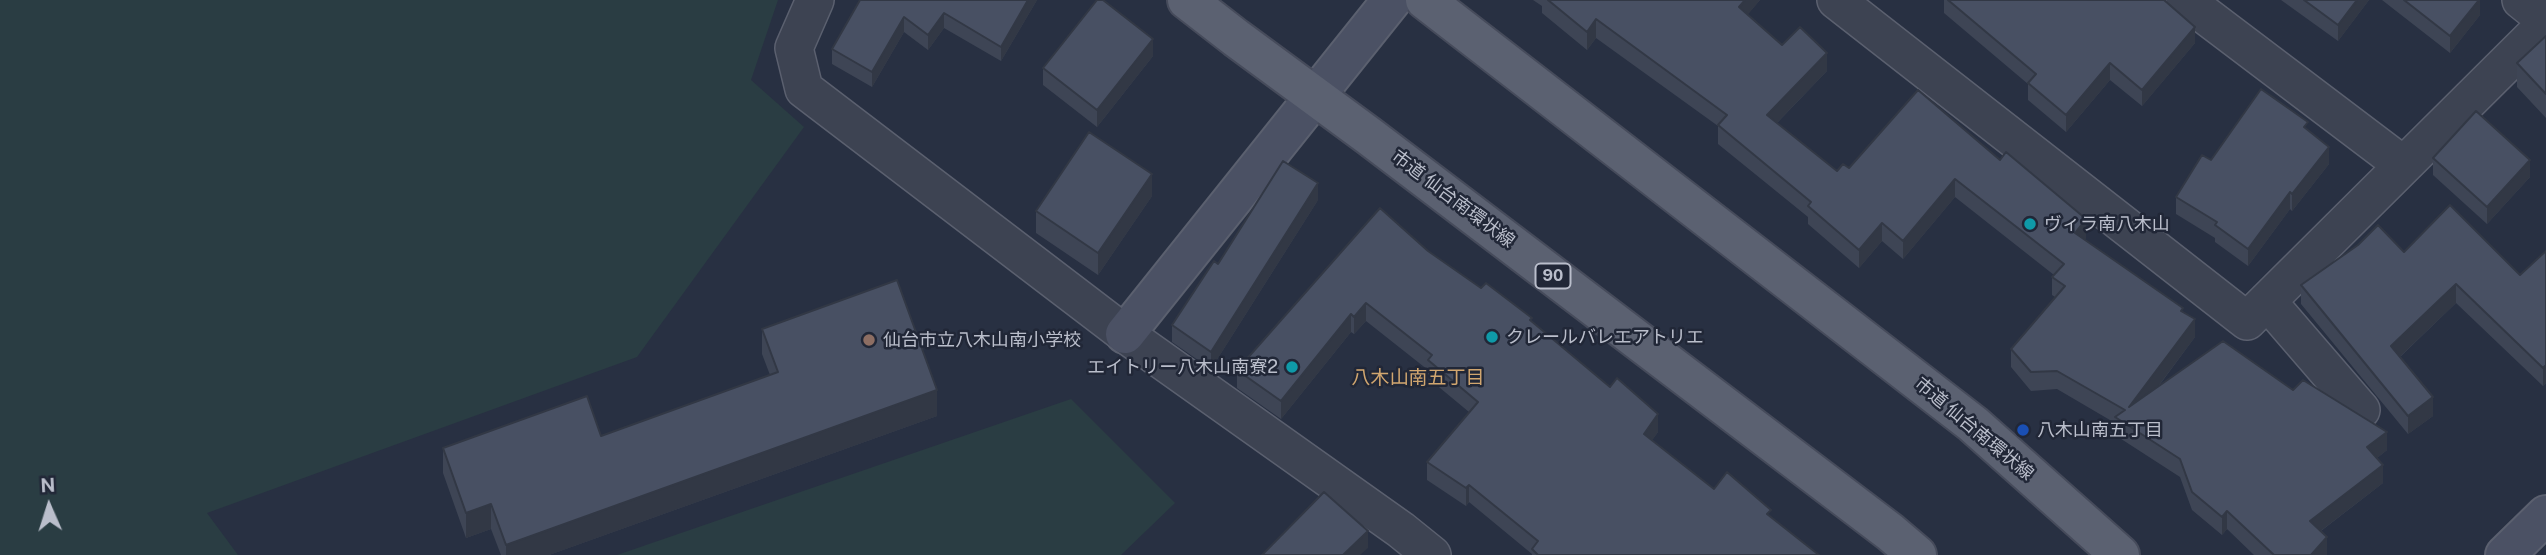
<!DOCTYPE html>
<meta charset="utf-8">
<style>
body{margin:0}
#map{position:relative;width:2546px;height:555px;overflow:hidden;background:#283042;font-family:"Public Sans",sans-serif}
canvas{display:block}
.north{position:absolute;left:14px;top:471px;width:70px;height:70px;-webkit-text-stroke:5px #212737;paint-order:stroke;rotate:357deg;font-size:19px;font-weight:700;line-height:28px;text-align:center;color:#babecb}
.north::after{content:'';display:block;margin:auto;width:24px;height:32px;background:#babecb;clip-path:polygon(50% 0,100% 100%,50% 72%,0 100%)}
</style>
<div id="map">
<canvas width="2546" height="555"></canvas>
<div class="north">N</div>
</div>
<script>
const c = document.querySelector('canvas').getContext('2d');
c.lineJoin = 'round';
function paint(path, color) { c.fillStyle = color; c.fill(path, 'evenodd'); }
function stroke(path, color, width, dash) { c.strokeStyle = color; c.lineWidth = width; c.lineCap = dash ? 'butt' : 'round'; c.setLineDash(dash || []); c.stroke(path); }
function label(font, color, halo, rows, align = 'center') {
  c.font = font + ' "Public Sans","Noto Sans JP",sans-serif'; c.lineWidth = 5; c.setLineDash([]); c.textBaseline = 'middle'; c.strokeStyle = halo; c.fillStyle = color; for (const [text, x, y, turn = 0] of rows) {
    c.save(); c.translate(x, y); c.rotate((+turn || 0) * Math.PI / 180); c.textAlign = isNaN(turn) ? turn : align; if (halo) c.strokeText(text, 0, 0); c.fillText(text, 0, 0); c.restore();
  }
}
paint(new Path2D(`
 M0,0H778L751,80L804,127L637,357L207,513L238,555H0Z
 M1071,399L1175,503L1121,555H617Z`), '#2a3d43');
const street = new Path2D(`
 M815,0L794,48L804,89L1125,334L1401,530L1432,555
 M1836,0L2247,321L2546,24
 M2185,0L2403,165
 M2521,0L2546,20
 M2267,301L2361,410`);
const secondary = new Path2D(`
 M1125,334L1392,0
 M2505,555L2546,515`);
const primary = new Path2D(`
 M1187,0L1236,38L1369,136L1890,532L1917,555
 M1425,0L1973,424L2120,555`);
stroke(street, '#5b606f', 40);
stroke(secondary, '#5b606f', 42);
stroke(primary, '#464b5b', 42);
stroke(street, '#3d4352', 37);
stroke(secondary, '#4b5164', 38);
stroke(primary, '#5b6171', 38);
paint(new Path2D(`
 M860,0H1037L1001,61L944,28L928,50L904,32L872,87L832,64V49Z
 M1533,0H1760L1747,15L1782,45L1827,71L1777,123L1837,171L1849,168L1918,90L2086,238L2084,240L2183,312L2195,337L2158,387L2293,390L2387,450L2377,458L2383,483L2321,531L2327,555H2254L2227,529L2222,535L2192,510L2180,477L2115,435V423L2057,389L2031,391L2011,367V349L2055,297L2052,295V277L2054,275L1955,197L1903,259L1882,241L1859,268L1808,224V217L1718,144V126L1596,38L1587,50L1542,13V6Z
 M1944,0H2166V2L2195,43L2142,106L2110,80L2066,132L2028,100V84L1944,13Z
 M2281,0H2369L2338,41Z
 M2382,0H2480V15L2450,53Z
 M2546,36V118L2517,87V63Z
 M1153,56L1097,127L1043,85V68Z
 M2308,130L2329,164L2292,211L2290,209L2248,266L2215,242V238L2176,214V197L2211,160Z
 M2433,158L2530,177L2487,224L2433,175Z
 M1152,196L1098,275L1036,233V211Z
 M1318,200L1211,369L1172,342V325L1218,264Z
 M1428,251L1481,288L1532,322L1658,432L1652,440L1714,489L1771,517L1819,555H1532V554L1469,502L1466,506L1427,480V462L1469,412L1428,378V370L1366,321L1354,334L1351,332L1281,419L1237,388V370Z
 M2546,251V383L2543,386L2456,303L2400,357L2433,416L2408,434L2301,304V285L2520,275Z
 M762,329L937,416L549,555H501L491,529L466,538L443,473V448L601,436L770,375L762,354Z`), '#3e4555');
paint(new Path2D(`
 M1028,0H1037L1001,61V47Z
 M1745,0H1760L1739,25V7Z
 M2357,0H2369L2338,41V25Z
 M2479,0H2480V15L2450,53V36Z
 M944,13V28L928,50V35Z
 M904,17V32L872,87V72Z
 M1596,19V38L1587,50V32Z
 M2195,27V43L2142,106V90Z
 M1153,39V56L1097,127V110Z
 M1827,53V71L1767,133V115Z
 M2110,63V80L2066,132V115Z
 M2329,147V164L2292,211V194Z
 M2530,160V177L2487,224V207Z
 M1152,174V196L1098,275V253Z
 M1955,179V197L1903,259V241Z
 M1318,183V200L1211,369V352Z
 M2290,192V209L2248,266V249Z
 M2086,219V238L2075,251V233Z
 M1882,223V241L1859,268V250Z
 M2456,284V303L2391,365V346Z
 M1366,303V321L1354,334V317Z
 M1351,314V332L1281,419V401Z
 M2195,319V337L2129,425V407Z
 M2546,365V383L2543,386V368Z
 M937,390V416L549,555H506V545Z
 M2433,397V416L2408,434V416Z
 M1658,414V432L1644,452V434Z
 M2387,432V450L2367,466V447Z
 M2383,465V483L2310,539V521Z
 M1469,485V502L1466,506V488Z
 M491,504V529L466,538V513Z
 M2227,511V529L2222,535V517Z
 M1368,531V548L1360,555H1343Z
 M2327,537V555H2311Z`), '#323845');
const building = new Path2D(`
 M860,0H1028L1001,47L944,13L928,35L904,17L872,72L832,49Z
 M1097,0H1103L1153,39L1097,110L1043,68Z
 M1548,0H1745L1739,7L1782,45L1800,27L1827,53L1767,115L1837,171L1843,164L1849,168L1918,90L2000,160L2006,152L2086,219L2075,233L2183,308L2181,311L2195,319L2129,407L2223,341L2293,390L2303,380L2387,432L2367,447L2383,465L2310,521L2327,537L2311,555H2274L2227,511L2222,517L2192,492L2180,459L2115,417L2125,410L2057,371L2031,372L2011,349L2065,286L2052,277L2064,264L1955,179L1903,241L1882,223L1859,250L1808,206L1811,202L1718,125L1727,115L1596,19L1587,32Z
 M1948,0H2164L2195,27L2142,90L2110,63L2066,115L2028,83L2036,74Z
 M2304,0H2357L2338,25Z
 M2404,0H2479L2450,36Z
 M2546,36V94L2517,63Z
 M2261,89L2308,122L2304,127L2329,147L2292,194L2290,192L2248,249L2215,225L2217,222L2176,197L2202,155L2211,160Z
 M2476,111L2530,160L2487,207L2433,158Z
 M1089,132L1152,174L1098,253L1036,211Z
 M1283,161L1318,183L1211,352L1172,325L1214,261L1218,264Z
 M2450,205L2520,275L2546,251V365L2543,368L2456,284L2391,346L2433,397L2408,416L2301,285L2358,245L2378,225L2404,252Z
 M1380,208L1428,251L1481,288L1486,283L1532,318L1530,320L1610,387L1617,378L1658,414L1644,434L1714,489L1727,472L1771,510L1767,514L1819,555H1538L1532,549L1538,541L1469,485L1466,488L1427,462L1478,402L1428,360L1432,355L1366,303L1354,317L1351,314L1281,401L1237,370Z
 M897,280L937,390L506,545L491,504L466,513L443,448L587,396L601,436L778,372L762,329Z
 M1324,492L1368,531L1343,555H1262Z`);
paint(building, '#485063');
stroke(building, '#323845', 2);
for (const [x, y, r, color] of [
 [2030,224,7,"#0f9aa8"],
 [1492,337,7,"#0f9aa8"],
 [869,340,7,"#8d6e63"],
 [1292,367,7,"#0f9aa8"],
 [2023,430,7,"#1a4fb4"]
]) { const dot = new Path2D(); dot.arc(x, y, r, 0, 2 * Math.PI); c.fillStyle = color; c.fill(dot); stroke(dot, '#212737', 2.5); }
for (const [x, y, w] of [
 [1553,276,35]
]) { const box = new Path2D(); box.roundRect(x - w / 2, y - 12.5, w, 25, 5); c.fillStyle = '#212737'; c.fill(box); stroke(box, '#babecb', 2); }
label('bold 16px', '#babecb', null, [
 ["90",1553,276]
]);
label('18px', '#babecb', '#212737', [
 ["市道 仙台南環状線",1453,199,37],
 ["市道 仙台南環状線",1974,429,40]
]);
label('18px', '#babecb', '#212737', [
 ["ヴィラ南八木山",2044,224],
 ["クレールバレエアトリエ",1506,337],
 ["仙台市立八木山南小学校",883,340],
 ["エイトリー八木山南寮2",1278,367,"right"],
 ["八木山南五丁目",2037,430]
], 'left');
label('19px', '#d1a66f', '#212737', [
 ["八木山南五丁目",1418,378]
]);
</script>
